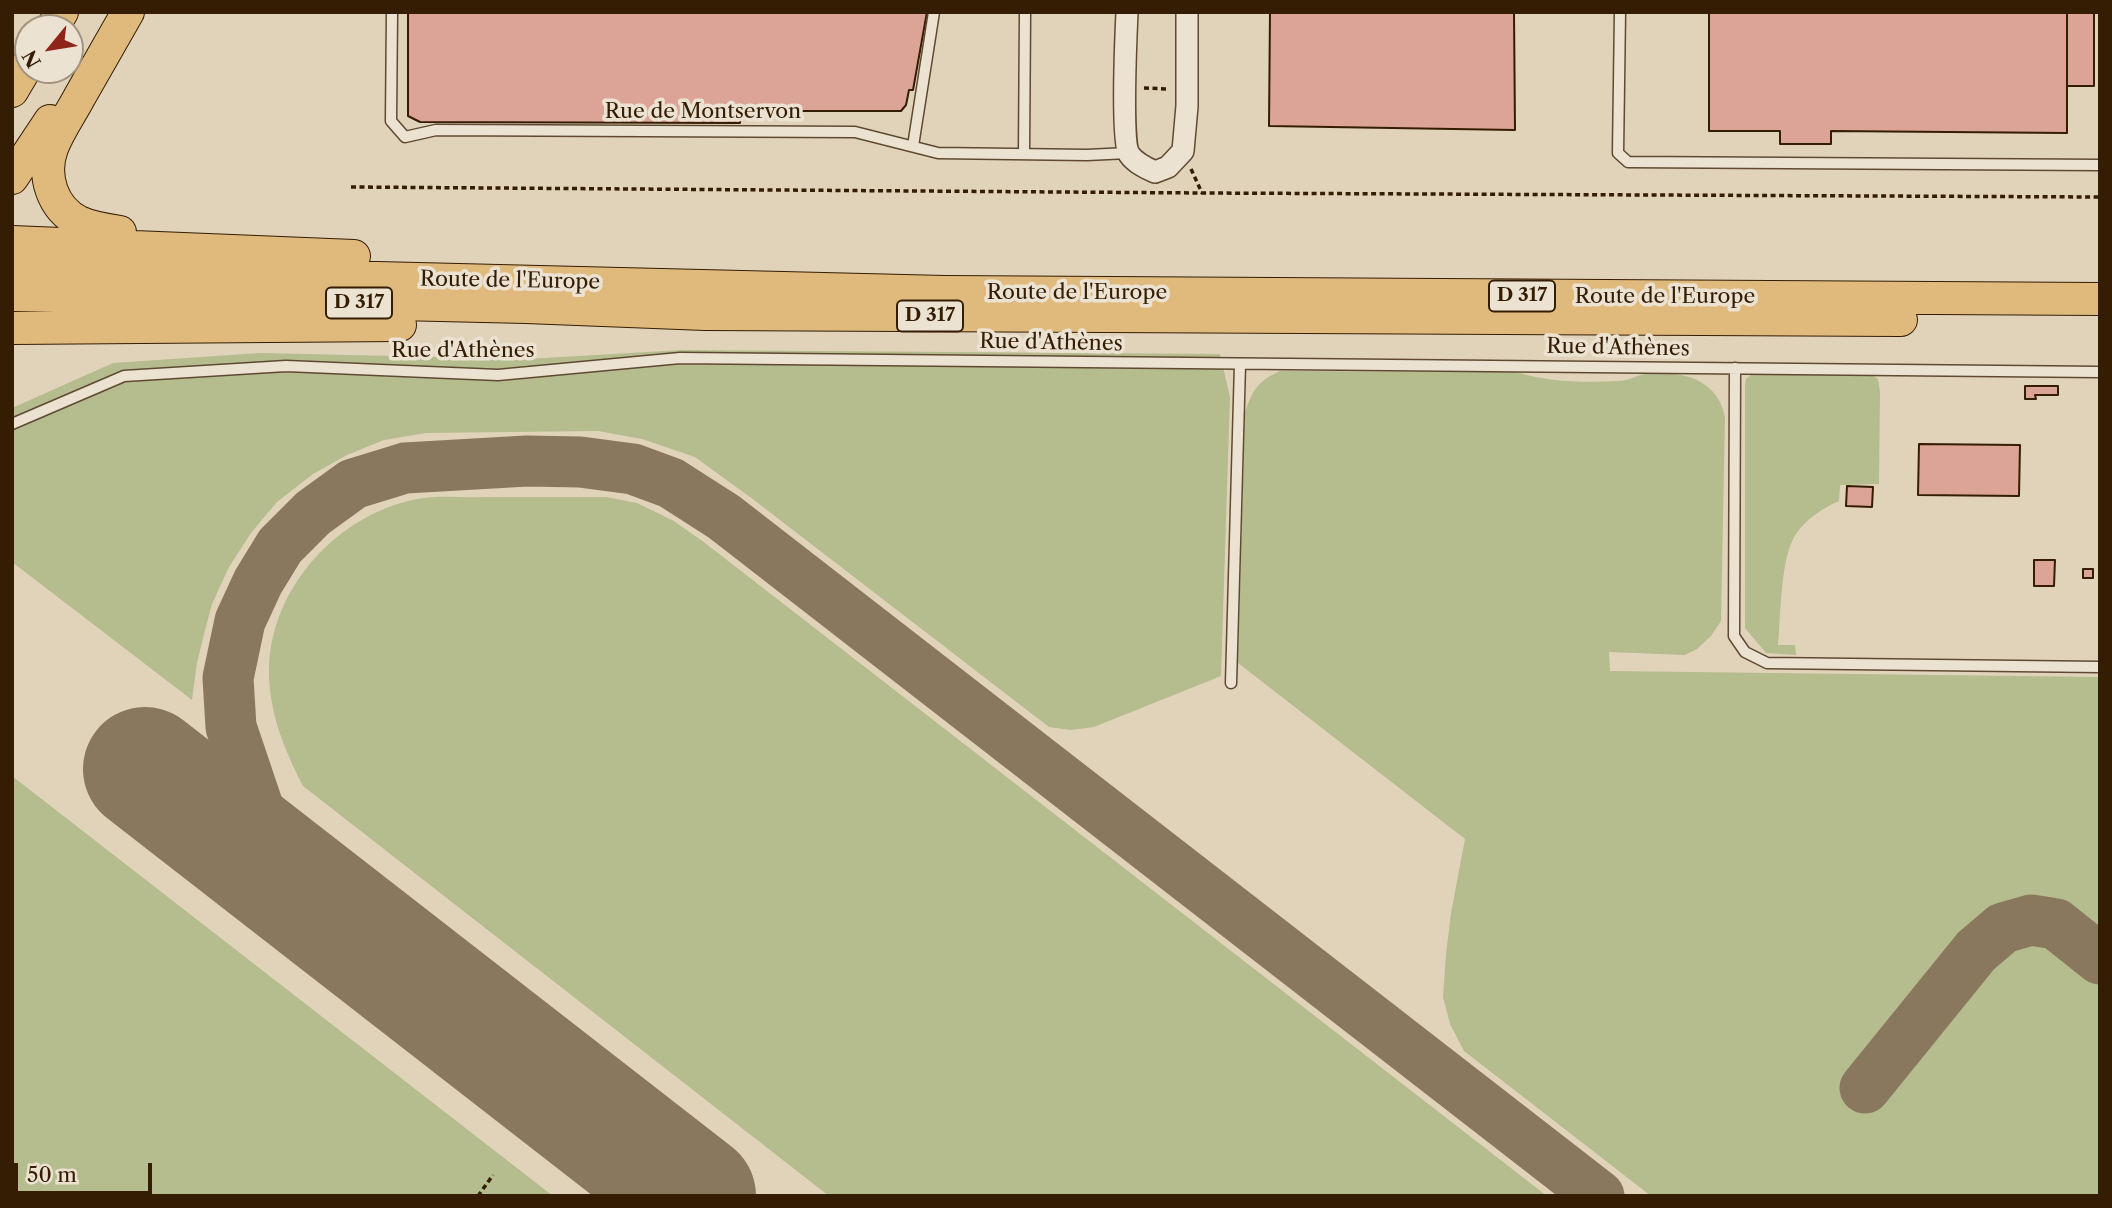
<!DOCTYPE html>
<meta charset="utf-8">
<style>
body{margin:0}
#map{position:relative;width:2112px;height:1208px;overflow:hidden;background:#e1d3ba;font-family:"Libre Caslon Text",serif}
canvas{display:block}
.frame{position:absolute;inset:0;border:14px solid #341d03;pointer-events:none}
.north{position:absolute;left:14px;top:14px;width:70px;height:70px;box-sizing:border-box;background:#ece2d2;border:2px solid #a2937f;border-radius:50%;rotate:240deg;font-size:19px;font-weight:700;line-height:28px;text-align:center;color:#341d03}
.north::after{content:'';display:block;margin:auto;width:24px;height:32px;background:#8f2418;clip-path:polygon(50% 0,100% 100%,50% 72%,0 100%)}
.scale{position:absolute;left:14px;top:1163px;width:138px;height:32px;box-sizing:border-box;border:4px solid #341d03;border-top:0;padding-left:9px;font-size:21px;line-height:24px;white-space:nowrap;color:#341d03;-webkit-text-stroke:5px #ece2d2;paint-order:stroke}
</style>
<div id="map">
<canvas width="2112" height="1208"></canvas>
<div class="frame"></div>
<div class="north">N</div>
<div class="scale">50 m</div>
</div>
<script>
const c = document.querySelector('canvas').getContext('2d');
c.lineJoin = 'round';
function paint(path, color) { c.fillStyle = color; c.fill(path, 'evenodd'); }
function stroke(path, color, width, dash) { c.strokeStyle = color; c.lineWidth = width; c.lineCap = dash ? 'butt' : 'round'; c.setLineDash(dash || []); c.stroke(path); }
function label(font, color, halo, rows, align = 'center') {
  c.font = font + ' "Libre Caslon Text",serif'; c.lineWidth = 7; c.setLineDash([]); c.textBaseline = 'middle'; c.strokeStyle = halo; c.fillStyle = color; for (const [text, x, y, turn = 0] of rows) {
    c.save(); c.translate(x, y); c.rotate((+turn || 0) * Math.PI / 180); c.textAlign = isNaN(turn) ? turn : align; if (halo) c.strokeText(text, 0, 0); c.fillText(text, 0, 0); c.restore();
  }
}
paint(new Path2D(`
 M682,350L1220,354L1230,397L1221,676L1094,727L1070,730L1049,727L754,500L695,457L642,439L598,431L426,433L384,440L347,455L313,474L277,502L251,533L229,567L212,604L204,634L197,663L192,700L12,562V408L113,363L260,353L526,359Z
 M1280,371L1516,372C1548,382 1584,383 1618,381C1629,381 1639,374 1649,373C1684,371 1718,380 1725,417L1721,621L1711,636L1697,649L1685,655L1609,652L1610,671L2100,677V1196H1651L1464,1051L1450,1024L1443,997L1446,954L1451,913L1465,839L1238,663L1245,412C1254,388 1257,382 1280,371Z
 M1752,374L1872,375L1878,379L1880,392L1879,484L1840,485L1839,501C1823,508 1806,519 1796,534C1780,558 1781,615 1778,645H1795L1796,655L1766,653L1745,628V386L1746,379Z
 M606,497L637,503L674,521L705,543L1547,1196H829L303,786C285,751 270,715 269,675C267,589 340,510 424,498C443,495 464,498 483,497C524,497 565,497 606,497Z
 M12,776L553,1196H12Z`), '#b5bc8e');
stroke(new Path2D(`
 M326,910L288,867L258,807L231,727L228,678L240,621L258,582L280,546L313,513L353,484L405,468L527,461L580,462L633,469L671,483L724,517L1599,1196
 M1865,1088L1976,951L2003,928L2031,920L2056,924L2100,959`), '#8a785e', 51);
stroke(new Path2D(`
 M145,769L694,1196`), '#8a785e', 124);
const building = new Path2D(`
 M408,12H927L913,90H909L906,105L901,111H741L740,123L420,122L408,116Z
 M1270,12H1514L1515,130L1269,126Z
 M1709,12H2067V133L1831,131V144H1780V131H1709Z
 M2067,12H2094V86H2067Z
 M2025,386H2058V395H2035L2036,399H2025Z
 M1919,444L2020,445L2019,496L1918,495Z
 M1847,486L1873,487L1872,507L1846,506Z
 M2034,560H2055L2054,586H2034Z
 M2083,569H2093V578H2083Z`);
paint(building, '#dca496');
stroke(building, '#341d03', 2);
const service = new Path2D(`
 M392,12L391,121L405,137L436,130L855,132L938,153L1087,155L1128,153
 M1620,12L1618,153L1628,162L2100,165
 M913,146L934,12
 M1024,154L1025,12
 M1735,368L1734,636L1745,652L1767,663L2100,667
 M12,424L124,376L286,366L498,375L680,358L2100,372
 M1231,683L1240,364`);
const minor = new Path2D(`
 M1127,12C1126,34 1121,141 1129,154C1135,163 1146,168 1155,172L1168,167L1183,151L1187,106V12`);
const primary = new Path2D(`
 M52,28L62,12
 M12,91L28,64
 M12,178L50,121
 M120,232C107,230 92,228 79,222C52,208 42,176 52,148C59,130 71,113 80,96C96,68 112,40 128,12
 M12,242L354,256
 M12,269L945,292L2100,299
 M12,295L526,307L705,314L1901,320
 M12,328L400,325`);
stroke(service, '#5f4a31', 13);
stroke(minor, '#5f4a31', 24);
stroke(primary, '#341d03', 34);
stroke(new Path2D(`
 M1144,88L1167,89
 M1191,169L1202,193L2100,197
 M351,187L1202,193
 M478,1196L493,1175`), '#341d03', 3.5, [5, 3.5]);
stroke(service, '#ece2d2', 10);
stroke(minor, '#ece2d2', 21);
stroke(primary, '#e0ba7d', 32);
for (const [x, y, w] of [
 [1522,296,66],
 [359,303,66],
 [930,316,66]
]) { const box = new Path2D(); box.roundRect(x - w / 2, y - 15.5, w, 31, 5); c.fillStyle = '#ece2d2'; c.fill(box); stroke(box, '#341d03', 2); }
label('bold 19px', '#341d03', null, [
 ["D 317",1522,296],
 ["D 317",359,303],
 ["D 317",930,316]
]);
label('21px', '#341d03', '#ece2d2', [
 ["Rue de Montservon",703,112],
 ["Route de l'Europe",510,281,1],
 ["Route de l'Europe",1077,293],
 ["Route de l'Europe",1665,297],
 ["Rue d'Athènes",1051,343,1],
 ["Rue d'Athènes",1618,348,1],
 ["Rue d'Athènes",463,351]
]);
</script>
